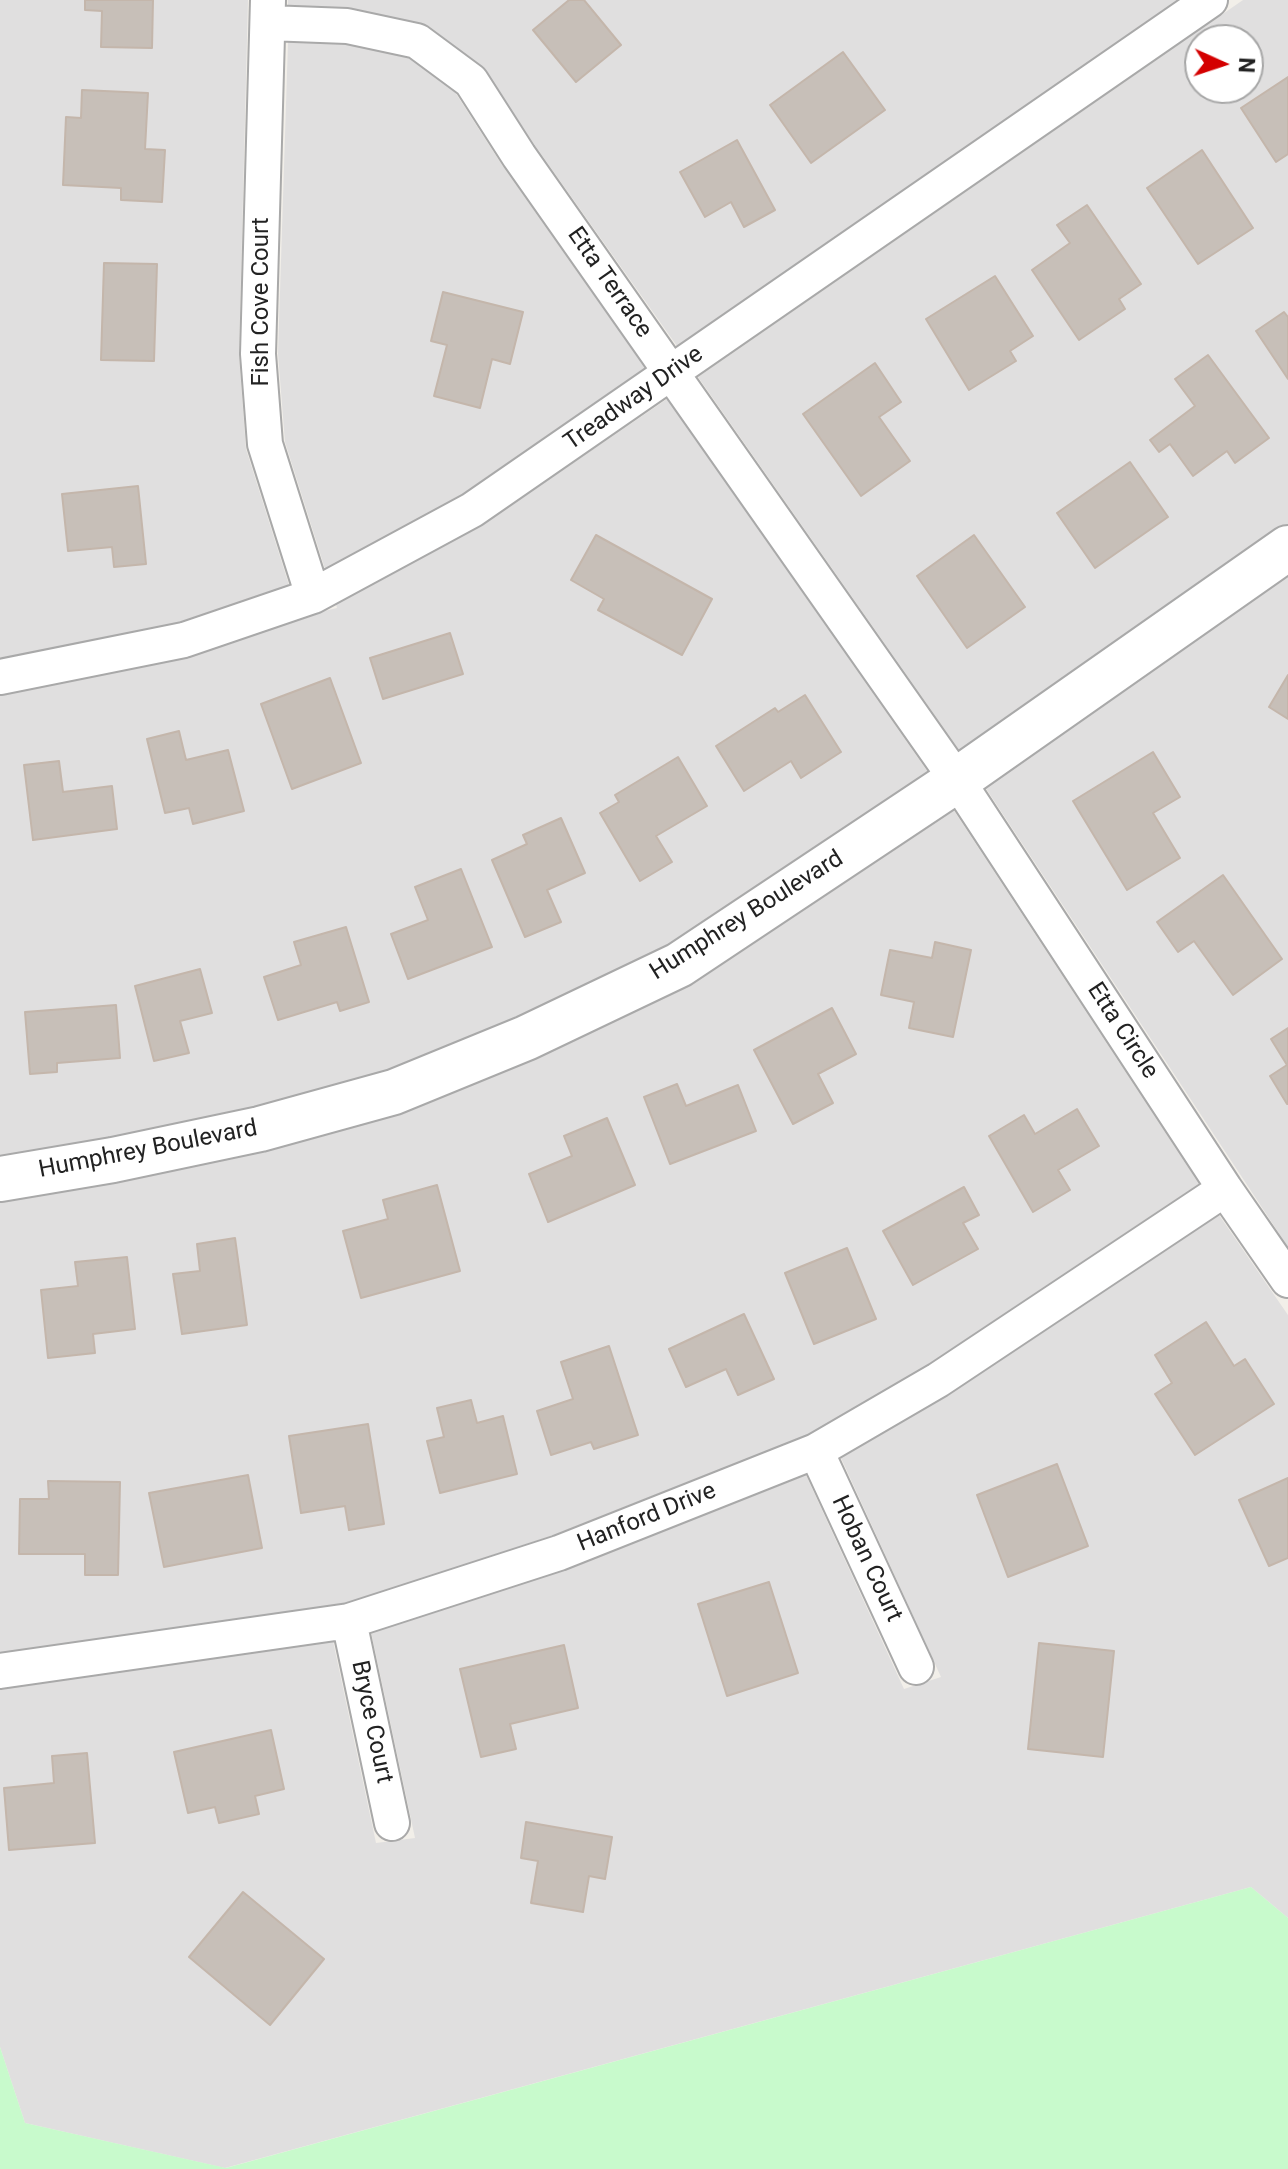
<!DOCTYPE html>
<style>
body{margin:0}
#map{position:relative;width:1288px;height:2169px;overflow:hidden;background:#f2efe9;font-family:Roboto,sans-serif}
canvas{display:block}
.north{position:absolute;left:1184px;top:24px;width:80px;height:80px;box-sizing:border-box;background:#fff;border:2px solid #a7a7a7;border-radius:50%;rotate:93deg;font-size:22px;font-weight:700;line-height:32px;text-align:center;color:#222}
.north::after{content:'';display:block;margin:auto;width:28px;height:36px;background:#d40000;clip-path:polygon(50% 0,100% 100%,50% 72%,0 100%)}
</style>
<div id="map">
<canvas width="1288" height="2169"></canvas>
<div class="north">N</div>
</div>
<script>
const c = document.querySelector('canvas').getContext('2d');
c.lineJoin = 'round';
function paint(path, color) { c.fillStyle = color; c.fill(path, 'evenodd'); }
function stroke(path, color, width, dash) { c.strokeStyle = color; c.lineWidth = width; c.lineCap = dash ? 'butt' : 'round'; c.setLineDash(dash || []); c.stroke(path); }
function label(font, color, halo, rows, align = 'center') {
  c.font = font + ' Roboto,sans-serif'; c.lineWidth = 6; c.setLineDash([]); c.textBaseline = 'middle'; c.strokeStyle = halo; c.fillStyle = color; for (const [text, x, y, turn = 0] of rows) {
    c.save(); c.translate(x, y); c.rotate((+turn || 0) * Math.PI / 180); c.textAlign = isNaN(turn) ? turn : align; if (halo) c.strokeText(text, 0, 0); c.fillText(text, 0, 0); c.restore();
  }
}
paint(new Path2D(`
 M0,0H248L239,355L246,449L289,585L178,624L0,658Z
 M288,0H1178L677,346L536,147L483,68L430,27L422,24L351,9L288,6Z
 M1243,0H1288V525L962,754L698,377ZM1200,40H1248V88H1200Z
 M288,42L344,43L408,57L455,92L502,165L645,368L461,495L325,569L285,442L278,354Z
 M667,399L930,775L669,950L517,1023L387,1076L255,1112L0,1161V694L189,657L320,612L337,608L336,604L485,523Z
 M1288,570V1247L983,784Z
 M951,806L1199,1184L926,1366L807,1435L551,1536L344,1604L0,1653V1197L265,1146Z
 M1219,1215L1288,1315V1918L1251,1887L225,2168L25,2123L0,2047V1688L333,1641L376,1843L415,1838L371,1632L567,1569L806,1475L904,1689L941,1677L841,1458L949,1394Z`), '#e0dfdf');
paint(new Path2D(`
 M1251,1887L1288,1918V2169H0V2047L25,2123L226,2168Z`), '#c8facc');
const building = new Path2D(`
 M85,0H153L152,48L101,47L102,11L85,10Z
 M569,0H584L621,45L576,82L533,30Z
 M843,52L885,110L811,163L770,105Z
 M1288,77V154L1276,162L1241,108Z
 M82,90L148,93L145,149L165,150L162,202L121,200V188L63,185L66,117L81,118Z
 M737,140L775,210L744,227L731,202L705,217L680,172Z
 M1202,150L1253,228L1198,264L1147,188Z
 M1087,205L1141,284L1119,299L1125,309L1079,340L1032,270L1070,243L1057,225Z
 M104,263L157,264L154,361L101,360Z
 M995,276L1033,336L1010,351L1016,361L969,390L926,319Z
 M443,292L523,312L510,364L492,359L480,408L434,396L447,345L431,341Z
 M1284,312L1288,317V379L1256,331Z
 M1208,355L1269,438L1235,463L1227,451L1193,476L1170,444L1159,452L1150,440L1195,406L1175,379Z
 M875,363L901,402L879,417L910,461L861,496L803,414Z
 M1130,462L1168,517L1095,568L1057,513Z
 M138,486L146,564L114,567L112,547L68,551L62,494Z
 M596,535L712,599L682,655L598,610L604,599L571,580Z
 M974,535L1025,607L967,648L917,576Z
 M450,633L463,674L383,699L370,658Z
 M1288,675V719L1269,707Z
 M330,678L361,763L292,789L261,704Z
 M805,695L841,752L801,778L791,761L744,791L716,746L775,708L778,712Z
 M179,731L186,760L228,750L244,811L193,824L189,808L165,813L147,739Z
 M1153,752L1180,797L1153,813L1180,858L1127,890L1073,801Z
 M678,757L707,806L656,836L672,862L640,881L600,813L619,802L615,795Z
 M59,761L63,792L112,786L117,829L33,840L24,765Z
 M561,818L585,873L547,890L561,922L525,937L492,860L527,844L523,835Z
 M461,869L492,947L408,979L391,934L428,920L415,887Z
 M1223,875L1282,959L1233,995L1194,941L1178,952L1157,922Z
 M346,927L369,1002L340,1011L337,1002L278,1020L264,977L301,965L294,942Z
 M935,942L971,950L953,1037L909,1028L914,1002L881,995L890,950L932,958Z
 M200,969L212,1013L180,1021L189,1053L154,1061L135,986Z
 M116,1005L120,1058L57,1063V1072L30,1074L25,1012Z
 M832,1008L856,1054L818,1074L833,1103L793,1124L754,1050Z
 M1288,1028V1104H1287L1270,1076L1287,1065L1271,1039Z
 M677,1084L686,1106L738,1085L756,1131L670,1164L644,1097Z
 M1077,1109L1099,1146L1058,1170L1070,1190L1033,1212L989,1136L1024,1115L1035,1134Z
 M607,1118L635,1185L548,1222L529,1174L572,1156L564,1136Z
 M437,1185L460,1271L361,1298L343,1231L388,1219L383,1200Z
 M964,1187L979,1215L963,1223L978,1249L913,1285L883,1231Z
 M235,1238L247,1325L182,1334L173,1274L200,1271L197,1244Z
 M847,1248L876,1319L814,1344L785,1273Z
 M127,1257L135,1329L93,1334L95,1353L48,1358L41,1290L78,1286L75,1262Z
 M744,1314L774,1379L738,1395L726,1369L686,1387L669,1349Z
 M1206,1322L1234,1366L1245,1359L1274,1404L1195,1455L1155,1394L1172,1383L1155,1355Z
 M609,1346L638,1435L594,1449L591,1442L551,1455L537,1411L573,1399L561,1362Z
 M471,1400L477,1423L503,1416L517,1474L440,1493L427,1441L444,1437L437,1408Z
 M368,1424L384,1524L349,1530L345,1506L301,1513L289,1436Z
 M1057,1464L1088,1546L1008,1577L977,1495Z
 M248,1475L262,1548L164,1567L149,1493Z
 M1288,1478V1558L1269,1566L1239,1500Z
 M48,1481L120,1482L118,1575H85V1554H19L20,1499H49Z
 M769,1582L798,1673L727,1696L698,1604Z
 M1039,1643L1114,1651L1103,1757L1028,1749Z
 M564,1645L578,1708L510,1724L516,1749L481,1757L460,1669Z
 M271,1730L284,1789L255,1796L259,1814L219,1823L215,1807L188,1813L174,1752Z
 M87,1753L95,1843L9,1850L4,1788L54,1783L52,1756Z
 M526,1822L612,1837L605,1879L589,1876L583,1912L531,1903L538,1861L521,1858Z
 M243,1892L324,1959L270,2025L189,1957Z`);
paint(building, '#c7bfb8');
stroke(building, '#c4b6ab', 2);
const minor = new Path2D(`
 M268,0L258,354L265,444L313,596
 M268,23L347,26L417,41L471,81L519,156L957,780L1225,1189L1288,1280
 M0,677L184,640L313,596L472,510L1210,0
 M816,1451L916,1667
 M349,1621L392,1823
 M0,1671L349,1621L559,1553L816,1451L938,1380L1225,1189`);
const tertiary = new Path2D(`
 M0,1179L113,1160L260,1129L394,1092L526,1038L679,965L957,780L1288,548`);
stroke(minor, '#a9a9a9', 38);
stroke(tertiary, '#a9a9a9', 48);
stroke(minor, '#fff', 34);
stroke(tertiary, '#fff', 44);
label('24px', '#222', '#fff', [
 ["Etta Terrace",609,283,55],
 ["Fish Cove Court",262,302,-90],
 ["Treadway Drive",634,399,-35],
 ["Humphrey Boulevard",747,916,-32],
 ["Etta Circle",1122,1031,57],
 ["Humphrey Boulevard",148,1150,-11],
 ["Hanford Drive",647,1518,-22],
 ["Hoban Court",866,1559,65],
 ["Bryce Court",371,1722,78]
]);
</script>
